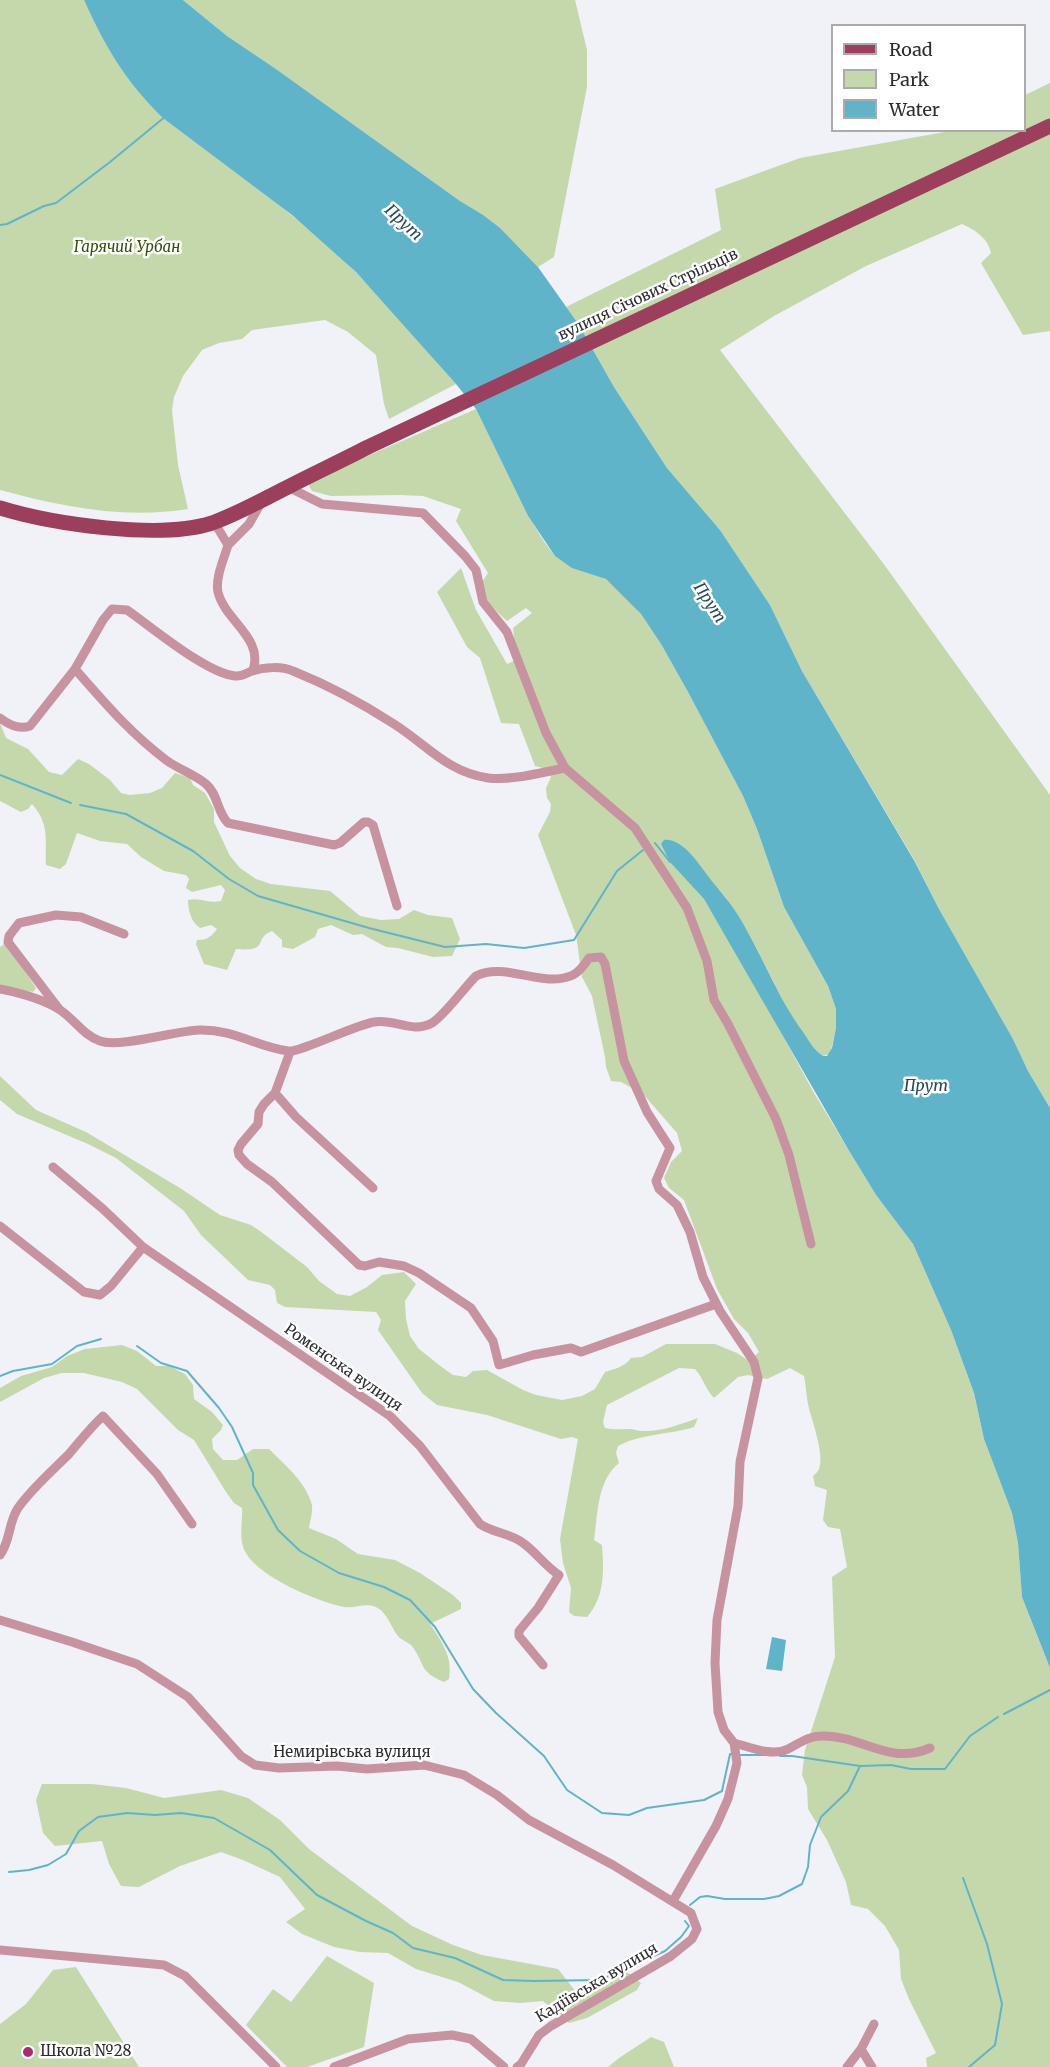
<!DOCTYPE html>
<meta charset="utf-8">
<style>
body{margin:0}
#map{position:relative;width:1050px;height:2067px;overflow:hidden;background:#f1f1f8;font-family:Merriweather,serif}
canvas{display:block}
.legend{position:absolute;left:831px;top:24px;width:195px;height:108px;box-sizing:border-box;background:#fff;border:2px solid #ababac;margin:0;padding:8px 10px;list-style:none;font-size:18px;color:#2d2d30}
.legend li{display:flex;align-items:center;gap:12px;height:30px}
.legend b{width:30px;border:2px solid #ababac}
</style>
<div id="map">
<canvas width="1050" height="2067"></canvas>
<ul class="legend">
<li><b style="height:8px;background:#9b3f5c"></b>Road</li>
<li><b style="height:16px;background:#c4d8ac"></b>Park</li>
<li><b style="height:16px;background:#60b4c9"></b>Water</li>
</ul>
</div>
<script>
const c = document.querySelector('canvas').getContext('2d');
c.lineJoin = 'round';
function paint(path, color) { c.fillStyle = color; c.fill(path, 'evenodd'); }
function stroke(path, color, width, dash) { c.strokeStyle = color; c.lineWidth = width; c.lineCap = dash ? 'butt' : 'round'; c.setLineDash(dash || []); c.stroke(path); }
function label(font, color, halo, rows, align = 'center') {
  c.font = font + ' Merriweather,serif'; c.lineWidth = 5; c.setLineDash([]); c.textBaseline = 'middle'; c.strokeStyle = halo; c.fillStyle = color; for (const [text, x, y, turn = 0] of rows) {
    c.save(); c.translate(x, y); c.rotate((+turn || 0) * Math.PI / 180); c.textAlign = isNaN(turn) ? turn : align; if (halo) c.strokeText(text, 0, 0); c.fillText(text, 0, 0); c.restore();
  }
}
paint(new Path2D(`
 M0,0H84C105,47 126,82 164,118C221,162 282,204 336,253C379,293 417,340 456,384L389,419L384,404L376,355L348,332L325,320L252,330L242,339L219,343L202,350L183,376L174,397L172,410L178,465L188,509C123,519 63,507 0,490Z
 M183,0H575L587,50V87L554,257L538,267C513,240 491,220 460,201L276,69L227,36Z
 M1050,83V331L1023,335L981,263L991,253C988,238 975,230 962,224L866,266L774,316L720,350L883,563L1050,795V1108L1028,1071L1013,1039L939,909L915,861L802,671L770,605L720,530L667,468L614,387L579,325L566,307L721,230L715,189L800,158L950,131L1024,130L1025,95Z
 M476,409L528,516L545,543L555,556L606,579L619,590L641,614L661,644L688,692L743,796L757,829L784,907L828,986L836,1009V1029L830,1054L823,1056C814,1050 809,1041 802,1032C776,994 761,950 735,911C715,879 691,865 661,844L671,862L704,899L753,981L814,1093L876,1195L913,1244L951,1330L974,1393L984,1439L1012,1513L1018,1543L1022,1597L1050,1668V2067H927L926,2058L936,2053L909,1999L901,1979L899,1950L885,1926L868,1909L851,1905L846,1882L827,1840L808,1809L807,1787L802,1775L805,1750L835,1657L832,1577L847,1567L840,1529L828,1527L823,1520L827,1490L815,1486L813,1476C815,1474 818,1472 819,1469C825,1453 811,1419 808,1404C806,1394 806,1385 804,1376L790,1368L767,1379L748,1375L738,1377L714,1398C705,1389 704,1379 695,1369L679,1368L607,1405L603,1422L605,1428C614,1430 620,1429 629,1429C633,1429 638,1431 643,1431C661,1432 681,1424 698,1418L694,1427C670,1435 642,1433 618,1446L616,1453L619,1463C597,1481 598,1513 594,1540L602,1545C604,1570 605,1597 587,1617L574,1616L569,1612L571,1588L563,1563L560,1539L578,1439L572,1437L561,1439L487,1415L437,1405L422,1393L378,1330L381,1320L376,1312L285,1307L277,1303L275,1290L270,1285L248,1280L201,1235L184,1211L116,1158L88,1144L17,1114L0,1100V1076L36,1110L86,1132L180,1188L220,1215L251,1225L260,1231L307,1267L319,1281L337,1294L350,1296L367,1287L382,1275L404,1272L416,1284L405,1301L406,1319L410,1336L419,1349L443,1368L453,1375L466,1377L473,1371L487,1370L523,1390L536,1395L562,1400L582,1396L595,1389L605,1372C614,1369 625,1367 631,1358L642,1357L666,1344H715L737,1353L749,1361L759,1352L748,1333L734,1319L717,1289L684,1200L669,1188L664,1178L671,1162L682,1151L677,1133L643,1094L621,1082L611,1081L606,1067L605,1057L592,996L582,977L576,935L538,835L550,812L551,804L547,798L546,788L551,777L547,769L535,766L519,724L501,723L480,658L467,647L437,592L461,568L476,610L507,664L516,660L513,628L532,613L526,608L507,621L487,602L480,585L488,573L456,521L461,509L423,496L400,495L331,496L312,491L307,482Z
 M0,723L6,738L28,749L49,772L62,775L78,759L89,764L110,780L121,793L130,795L150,793L162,788L175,773L190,778L193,785L205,793L214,809V822L230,856L240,868L256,879L271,884L330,891L360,916L381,920L399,919L414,910L428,915L452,918L460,939L452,956L433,957L398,948L386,947L362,934L353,935L331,925L318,929L315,937L293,949L282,947V940L272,931C252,939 271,952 236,949L227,970L204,964L196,944L197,940C207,940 211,937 217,929L211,925L200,928C191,922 188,910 188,900C201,897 208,904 221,901L225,890L221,885L192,892L186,888L189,879L186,875L164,871L141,857L127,844L100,841L77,833L66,864L60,869L46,865C45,841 50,824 32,804L28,809L21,812L0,801Z
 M6,943L36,988L33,992L0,986V947Z
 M122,1345L137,1351L156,1366H169L185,1374L193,1385L194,1399L212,1412L223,1425L221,1430L212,1439L213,1449L223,1460H237L253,1449H269C285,1465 306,1482 312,1505C313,1512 310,1521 309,1528L336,1539L358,1554L395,1560L420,1573L453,1595L461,1603V1609L430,1624C442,1642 453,1657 449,1679L444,1682C418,1671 426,1665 412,1646C408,1642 401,1640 398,1636C390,1626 388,1613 376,1607C365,1602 354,1609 344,1607C318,1602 259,1577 246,1553C238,1540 243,1522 242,1508L234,1503L226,1492L194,1440L178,1430L137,1389L122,1382L84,1373H62L44,1378L0,1402V1388L21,1376L52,1367L67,1356L85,1349Z
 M42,1784H92L126,1788L164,1798L221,1790L248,1798L280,1820L309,1849L412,1926L453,1945L482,1955L558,1969L577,1993L601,1988L626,1971L641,1983L637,1990L587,2018L569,2023L543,2001L520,2003L494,2001L458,1982L416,1969L388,1953L360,1952L334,1947L302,1934L286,1922L305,1909L280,1877L243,1860L221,1852L180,1866L139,1887L121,1886L109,1864L102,1841L55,1846L43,1833L36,1800Z
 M327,1956L374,1983L364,2047L307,2067H287L246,2025L273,1989L291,2002Z
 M76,1967L139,2067H0V2024L26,2004L53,1970Z
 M651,2037L664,2042L674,2067H608L619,2058Z`), '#c4d8ac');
paint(new Path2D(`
 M84,0H183L227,36L276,69L460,201L483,215L500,228L538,267L579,325L614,387L667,468L720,530L770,605L802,671L915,862L939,909L1013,1039L1028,1071L1050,1108V1668L1022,1597L1018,1543L1012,1513L984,1439L974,1393L951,1330L913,1244L876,1195L848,1149L704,899L670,862L661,844L664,840C681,838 696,860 705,872C715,886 727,898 736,912C761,951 776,995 803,1032C809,1041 814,1050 823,1056H827L832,1048L836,1028V1009L828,986L784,907L757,829L743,796L688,692L661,644L641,614L606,579L572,568L555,556L528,516L476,409L456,384L356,272L292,215L163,118C126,82 105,47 84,0Z
 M772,1637L786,1640L782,1671L766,1669Z`), '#60b4c9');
stroke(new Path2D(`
 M0,225L7,224L44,206L56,203L110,162L166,116
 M0,775L71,803
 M80,805L126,814L193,851L229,879L258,896L369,928L445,947L486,944L524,948L574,940L617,871L643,850
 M655,843L670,862
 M137,1346L161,1363L187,1371L219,1408L232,1427L253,1473V1485L278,1530L300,1551L339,1573L384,1587L410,1600L435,1627L473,1689L496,1713L544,1756L567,1790L602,1813L629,1815L647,1808L704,1800L722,1791L730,1754H732
 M0,1376L13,1371L52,1364L77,1346L101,1339
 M1004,1714L1050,1690
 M738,1755H765
 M780,1756H792L860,1766L891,1765L911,1769H945L970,1736L998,1717
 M9,1872L29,1870L48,1865L66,1854L79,1831L98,1817L127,1813L155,1815L181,1813L214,1818L270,1850L317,1895L366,1921L393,1933L413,1948L455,1958L503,1980L534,1981L600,1980L665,1951L681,1937L689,1926L685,1921
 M963,1878L987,1944L1002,2004L995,2045L969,2067
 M690,1905L700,1897L707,1896L725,1899H764L779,1896L802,1884L808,1867L810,1845L821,1817L848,1791L860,1766`), '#60b4c9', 2);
stroke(new Path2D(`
 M288,487L322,504L423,513L465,556L476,570L483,602L507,632L546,733L565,768L635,828L687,908L707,961L714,1000L728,1024L776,1119L789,1155L811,1244
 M214,522L228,545C224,559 215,578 218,592C225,621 264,638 253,670
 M228,545L249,524L261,503
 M75,669C105,703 129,732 166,760C178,769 194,774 206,784C218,794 217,812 228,823L334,845L340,843L364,822H368L373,825L397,906
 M0,718C9,725 19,730 30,726L75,669L103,620L112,609L127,610C153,628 206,673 235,676C242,677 246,673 252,671C264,667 282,666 293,671C328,685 363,704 394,724C427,745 447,772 488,778C511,781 543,772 565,768
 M0,989C20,993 43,999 60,1010C74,1019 83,1035 100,1041C120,1048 174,1031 199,1030C234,1029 257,1047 288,1051C299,1053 355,1025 374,1022C394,1018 412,1034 432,1023C444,1016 464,988 476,976C505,961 542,989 573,975C579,972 585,964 589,958L601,957L605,964L624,1061L647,1112L670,1148L656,1181L659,1189L677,1205L690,1232L703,1277L720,1311L754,1362L758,1378L740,1462L738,1506L717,1620L715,1663L718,1712L724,1730L734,1743L737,1763L728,1799L716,1826L673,1901
 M59,1009L8,942L9,936L19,923L56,915L81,917L124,934
 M290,1052L275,1093L296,1117L373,1188
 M275,1093L264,1104L259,1112L258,1124L241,1144L238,1150L239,1155L247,1164L272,1182L359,1265L365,1266L379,1262L404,1266L419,1273L471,1308L493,1341L499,1365L533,1355L571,1348L581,1352L716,1304
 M53,1167L103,1209L143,1247L390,1416L420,1446L480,1524C493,1533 510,1533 523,1543C536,1552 545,1566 559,1575L538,1608L519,1631V1636L543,1665
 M0,1226L84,1292L100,1295L111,1286L143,1247
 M0,1555C11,1540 8,1523 18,1508C32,1488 52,1471 69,1454C80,1441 90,1428 103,1416L157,1474L192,1524
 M0,1620L72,1642L137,1664L188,1697L241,1756L255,1765L279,1768L337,1766L367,1769L424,1765L464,1775L497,1795L529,1820L613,1865L691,1913L697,1929L692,1939L671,1956L551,2026L539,2035L521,2064L517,2067
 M734,1743C750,1747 772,1757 788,1749C800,1743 808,1736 822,1736C862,1735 888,1766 930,1748
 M0,1950L164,1965L185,1976L276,2067
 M861,2049L874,2024
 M334,2067L408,2039L452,2035L471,2039L504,2067
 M847,2067L861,2049L872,2067`), '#c893a0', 9);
stroke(new Path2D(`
 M0,508C52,524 160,540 212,523C237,514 262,500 286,488C313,474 341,461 368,447L1050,126`), '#9b3f5c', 15);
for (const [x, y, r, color] of [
 [28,2052,6,"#ac2974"]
]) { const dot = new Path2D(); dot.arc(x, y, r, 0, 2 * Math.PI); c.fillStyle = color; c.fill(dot); stroke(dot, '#fff', 2); }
label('italic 15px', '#374e0a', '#fff', [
 ["Гарячий Урбан",127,248]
]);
label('15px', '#2d2d30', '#fff', [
 ["вулиця Січових Стрільців",648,295,-25],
 ["Роменська вулиця",343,1368,35],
 ["Немирівська вулиця",352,1753],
 ["Кадіївська вулиця",597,1983,-31]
]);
label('15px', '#2d2d30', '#fff', [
 ["Школа №28",40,2052]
], 'left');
label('italic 16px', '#234a54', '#fff', [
 ["Прут",403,223,43],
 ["Прут",709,603,57],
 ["Прут",926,1086]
]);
</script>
